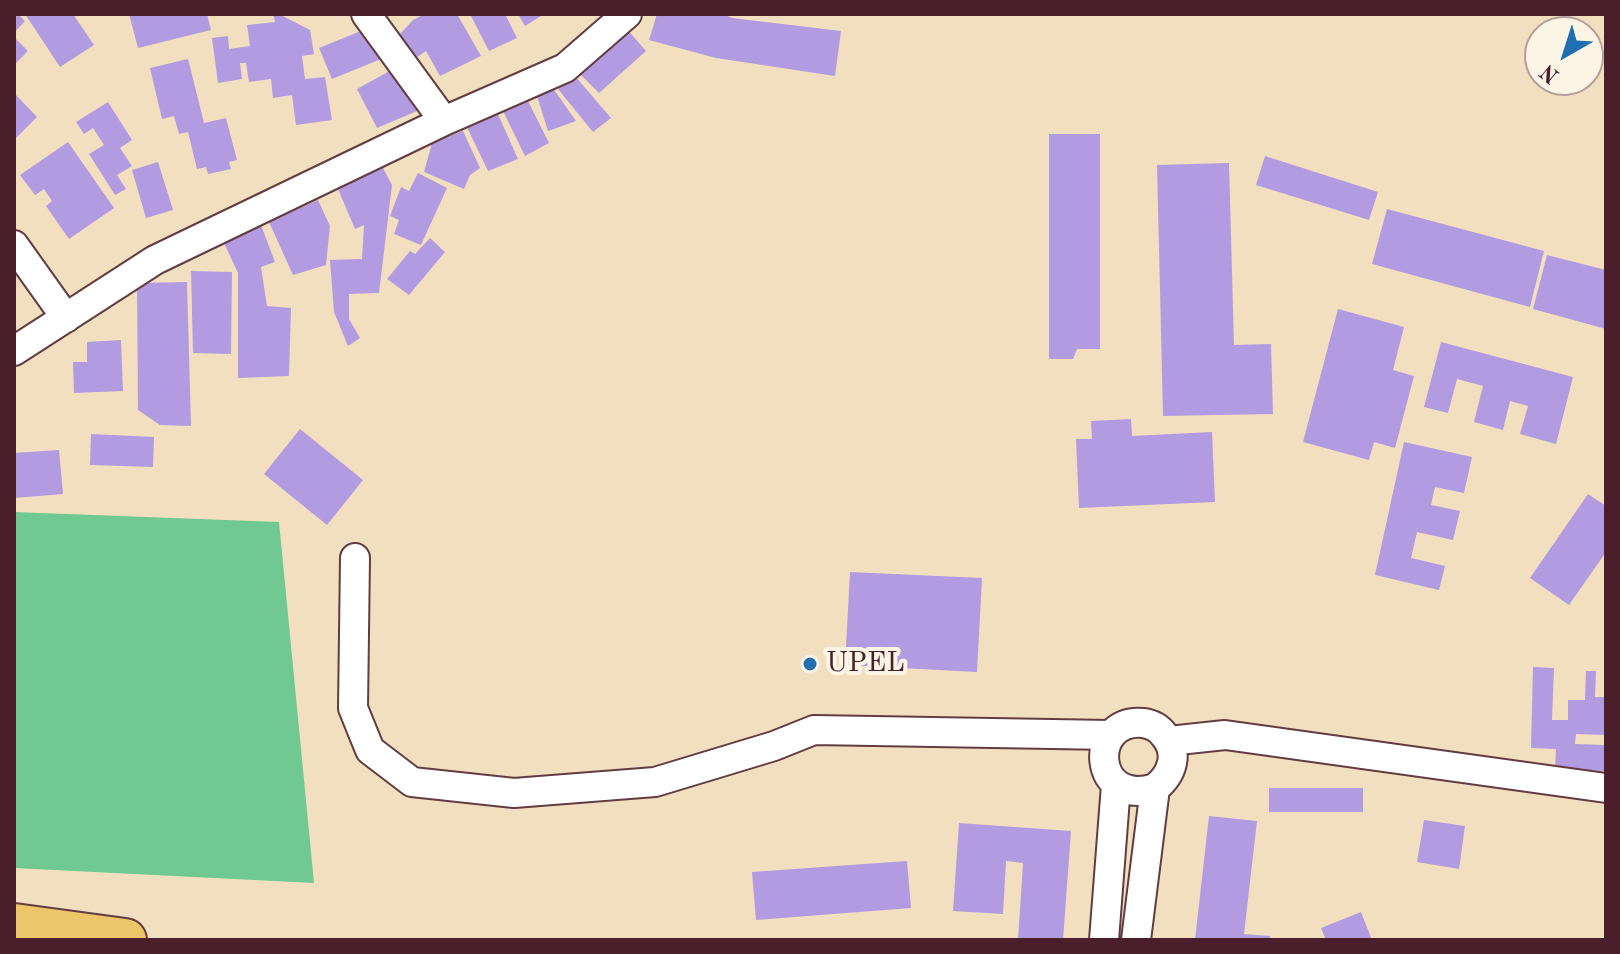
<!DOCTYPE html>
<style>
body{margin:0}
#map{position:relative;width:1620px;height:954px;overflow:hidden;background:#f2dfbf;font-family:"Old Standard TT",serif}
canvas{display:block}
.frame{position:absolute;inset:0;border:16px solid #4a1f2b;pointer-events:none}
.north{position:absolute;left:1524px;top:16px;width:80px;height:80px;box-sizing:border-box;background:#fcf5e5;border:2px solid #b59f9b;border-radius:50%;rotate:219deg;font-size:22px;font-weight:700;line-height:32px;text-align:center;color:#4a1f2b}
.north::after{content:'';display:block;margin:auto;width:28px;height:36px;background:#1f6fb2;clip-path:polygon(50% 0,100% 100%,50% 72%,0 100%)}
</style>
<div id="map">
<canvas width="1620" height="954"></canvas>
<div class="frame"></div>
<div class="north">N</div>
</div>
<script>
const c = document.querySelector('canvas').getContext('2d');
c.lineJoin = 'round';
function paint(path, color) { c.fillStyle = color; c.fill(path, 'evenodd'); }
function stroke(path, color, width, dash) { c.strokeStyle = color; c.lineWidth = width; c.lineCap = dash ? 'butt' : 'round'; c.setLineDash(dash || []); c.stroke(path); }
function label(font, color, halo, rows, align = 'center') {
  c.font = font + ' "Old Standard TT",serif'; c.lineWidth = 8; c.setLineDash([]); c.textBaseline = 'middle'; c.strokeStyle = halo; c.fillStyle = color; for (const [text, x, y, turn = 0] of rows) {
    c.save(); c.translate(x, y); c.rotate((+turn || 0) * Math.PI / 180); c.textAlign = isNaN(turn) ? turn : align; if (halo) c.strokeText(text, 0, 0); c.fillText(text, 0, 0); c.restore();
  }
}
paint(new Path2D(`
 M14,512L279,522L314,883L14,868Z`), '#70c990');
paint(new Path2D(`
 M14,14H18L25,21L14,33Z
 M25,14H73L94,45L60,67Z
 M129,14H207L211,30L138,48Z
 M273,14H279L310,30L314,54L302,56L305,79L325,77L332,120L296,125L292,95L273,98L271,79L249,82L246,63H240L242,79L218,83L212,38L228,36L229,49L250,46L247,25L275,22Z
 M425,14H457L481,56L440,76L426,51L416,58L399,35L413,20Z
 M470,14H505L517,38L489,51Z
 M518,14H544L525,26Z
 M657,14H723L732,18L841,31L835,76L716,58L649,40Z
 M368,28L381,59L332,79L319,48Z
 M626,28L646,51L599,93L578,72Z
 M14,37L28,51L14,65Z
 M188,59L204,123L226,118L237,160L229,162L231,169L208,174L206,167L197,169L188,132L179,134L174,116L162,119L150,68Z
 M393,69L424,108L377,128L357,89Z
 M575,76L611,118L593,132L558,89Z
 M550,84L576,121L548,131L535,90Z
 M14,93L37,117L14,140Z
 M528,101L549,143L525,156L503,111Z
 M108,102L132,140L120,148L132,166L117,175L126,189L115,195L89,154L104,145L93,128L84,134L76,122Z
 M497,112L518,159L488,171L466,125Z
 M463,131L480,168L470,175L464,189L424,172L432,143Z
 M1049,134H1100V349H1077L1073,359H1049Z
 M68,142L114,208L69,239L46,206L52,201L44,189L35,195L20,175Z
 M1265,156L1378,192L1369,220L1256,185Z
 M158,162L173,210L146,218L132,170Z
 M1229,163L1234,345L1271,344L1273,414L1163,416L1157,165Z
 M382,166L392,185L379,293L349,294V319L360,338L348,346L334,312L330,260L362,259L364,225L355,229L338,189Z
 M418,173L447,188L421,245L394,234L399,220L390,216L401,187L409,191Z
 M318,200L330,226L326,265L293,275L269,222Z
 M1387,209L1544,251L1530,307L1372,264Z
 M261,225L275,262L261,267L267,306L291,308L289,376L238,378V273L224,243Z
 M430,238L445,252L409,295L387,279L410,251L415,254Z
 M1547,255L1606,270V329L1533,309Z
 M191,271L232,272L231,354L193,353Z
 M187,282L191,426L160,425L138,410L137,283Z
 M1338,309L1404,327L1393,370L1414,376L1395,448L1374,442L1369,460L1303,442Z
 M121,340L123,391L74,393L73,362H87V342Z
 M1441,342L1573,377L1556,444L1520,434L1528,406L1510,401L1503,430L1474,422L1483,386L1457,379L1448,413L1424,407Z
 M1131,419L1132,436L1212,432L1215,502L1079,508L1076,439H1092L1091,421Z
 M300,429L363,480L327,525L264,474Z
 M91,434L154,437L153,467L90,465Z
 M1404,442L1472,457L1464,493L1435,487L1431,505L1460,511L1453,540L1417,532L1411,558L1445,566L1439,590L1375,575Z
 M59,450L63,494L14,498V453Z
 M1588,494L1606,506V552L1569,605L1530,578Z
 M850,572L982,578L977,672L845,665Z
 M1533,667L1554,668L1552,720H1568V700H1585L1586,671H1596L1595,697H1606V735L1576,734L1575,744L1606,745V771L1555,770L1556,749L1531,748Z
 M1269,788H1363V812H1269Z
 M1209,816L1257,821L1244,934L1270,936V940H1195Z
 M1424,820L1465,826L1459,869L1417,862Z
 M959,823L1071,831L1063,940H1018L1023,863L1006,861L1003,914L953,911Z
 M907,861L911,908L756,920L752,872Z
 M1361,912L1372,940H1326L1321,928Z`), '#b39be1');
const minor = new Path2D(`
 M366,14L444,121
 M14,245L66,318
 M14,351L155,260L444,121L565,68L627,14
 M355,558L353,708L370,750L412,782L514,793L655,782L774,746L814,730L1111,735
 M1169,741L1225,735L1606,788
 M1104,940L1116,785
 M1136,940L1155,788C1172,775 1180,753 1164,735C1159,728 1151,724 1143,723C1087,718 1092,808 1155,788`);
const primary = new Path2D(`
 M14,925L125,940`);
stroke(minor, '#633c41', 32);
stroke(primary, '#633c41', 46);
stroke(minor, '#fff', 28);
stroke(primary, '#ecc669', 42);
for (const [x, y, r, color] of [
 [810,664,8,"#1f6fb2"]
]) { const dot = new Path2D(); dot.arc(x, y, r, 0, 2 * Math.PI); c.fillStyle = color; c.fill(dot); stroke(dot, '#fcf5e5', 3); }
label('28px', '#4a1f2b', '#fcf5e5', [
 ["UPEL",826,664]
], 'left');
</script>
